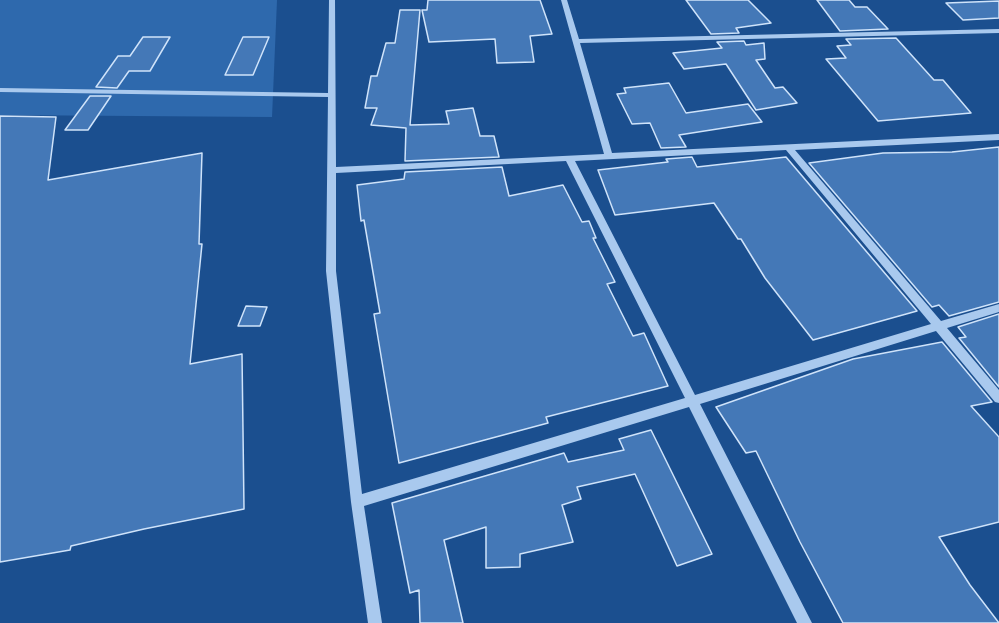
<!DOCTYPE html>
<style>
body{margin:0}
canvas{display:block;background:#1b4f8f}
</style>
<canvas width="999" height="623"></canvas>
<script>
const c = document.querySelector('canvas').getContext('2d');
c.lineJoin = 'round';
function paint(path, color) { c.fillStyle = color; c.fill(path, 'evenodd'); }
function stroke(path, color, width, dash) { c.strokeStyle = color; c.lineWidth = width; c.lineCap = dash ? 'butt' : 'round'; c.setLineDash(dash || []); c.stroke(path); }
paint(new Path2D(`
 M0,0H277L272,117L0,115Z`), '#2e69ad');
const building = new Path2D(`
 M428,0H540L552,34L530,36L534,62L497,63L495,39L429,42L422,10H427Z
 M686,0H748L771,23L736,28L739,33L711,34Z
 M817,0H849L855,7H867L888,29L840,31Z
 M999,1V18L963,20L946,3Z
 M400,10H420L410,125L449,124L446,111L473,108L480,136H494L499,157L405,161L406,128L371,125L377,108H365L371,76H377L386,43H395Z
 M143,37H170L150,71H129L117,88L96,87L118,56H130Z
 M243,37H269L253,75H225Z
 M896,38L934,80H943L971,113L878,121L826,59L846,58L837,46L851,45L846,39Z
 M744,41L746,45L764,43L765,59L756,60L775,88L783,87L797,103L756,110L726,64L684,69L673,53L722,48L717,42Z
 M669,83L686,113L748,104L762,122L679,135L686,147L661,148L650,123L632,124L617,94L626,93L624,88Z
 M90,96H111L88,130H65Z
 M0,116L56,117L48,180L202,153L199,244H202L190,364L242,354L244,509L144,529L71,546L70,550L0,562Z
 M999,147V302L949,316L939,305L932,307L809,163L883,153L952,152Z
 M692,157L697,167L786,157L917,311L813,340L765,278L741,239H738L714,203L615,215L598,170L668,162L666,159Z
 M502,167L509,196L563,185L582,222L589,221L596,238H593L615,282L607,284L633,336L644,333L668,386L546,417L548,423L399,463L374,314L380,313L364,220L361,221L357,185L404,179L405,172Z
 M246,306L267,307L260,326H238Z
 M999,314V387L959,338L966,337L958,327Z
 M942,342L992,402L971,406L999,437V522L939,537L970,585L999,623H843L800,542L756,451L746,453L716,407L853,359Z
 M651,430L712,554L677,566L635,474L577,487L581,499L562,505L573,542L520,554V567L486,568V527L444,540L463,623H420L419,590L410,593L392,503L564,453L568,462L624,450L619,439Z`);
paint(building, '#4478b7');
stroke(building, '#cfe3fa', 1.5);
paint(new Path2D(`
 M329,0H335L336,167L604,154L561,0H567L579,39L999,29V33L580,43L612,153L999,134V140L795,150L941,321L999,304V312L947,328L999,390V403L995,402L936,331L700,404L812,623H797L689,407L364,506L382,623H368L351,502L326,271L328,97L0,92V88L328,93ZM786,150L931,324L695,395L575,161ZM566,161L685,398L362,494L336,271V173Z`), '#a9c9ee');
</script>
